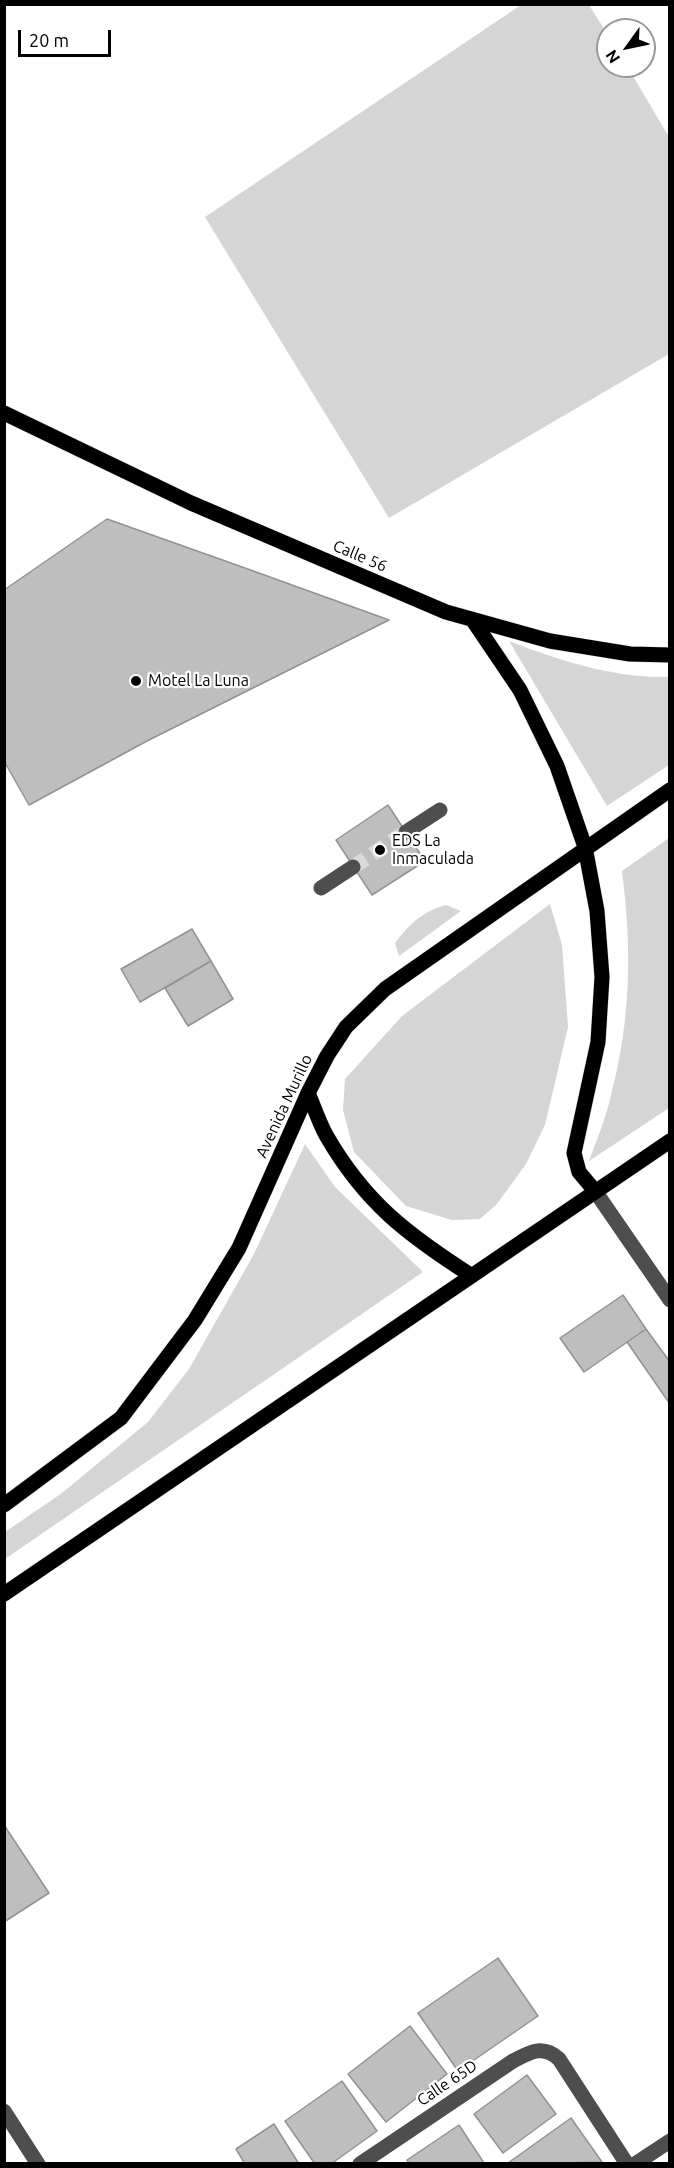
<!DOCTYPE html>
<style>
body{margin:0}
#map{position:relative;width:674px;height:2168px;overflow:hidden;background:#fff;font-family:Ubuntu,sans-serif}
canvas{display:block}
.frame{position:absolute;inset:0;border:6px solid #000;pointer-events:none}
.north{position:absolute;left:596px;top:18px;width:60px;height:60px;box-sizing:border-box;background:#fff;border:2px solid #999;border-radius:50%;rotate:237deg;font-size:16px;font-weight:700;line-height:24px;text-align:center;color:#000}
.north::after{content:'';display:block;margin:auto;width:21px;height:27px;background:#000;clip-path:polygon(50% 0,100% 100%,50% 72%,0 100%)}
.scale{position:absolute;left:18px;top:30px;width:93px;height:27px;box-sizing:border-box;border:3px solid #000;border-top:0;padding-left:8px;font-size:18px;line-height:21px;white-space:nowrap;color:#000;-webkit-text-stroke:4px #fff;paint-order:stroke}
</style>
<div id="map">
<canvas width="674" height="2168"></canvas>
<div class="frame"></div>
<div class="north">N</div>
<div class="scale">20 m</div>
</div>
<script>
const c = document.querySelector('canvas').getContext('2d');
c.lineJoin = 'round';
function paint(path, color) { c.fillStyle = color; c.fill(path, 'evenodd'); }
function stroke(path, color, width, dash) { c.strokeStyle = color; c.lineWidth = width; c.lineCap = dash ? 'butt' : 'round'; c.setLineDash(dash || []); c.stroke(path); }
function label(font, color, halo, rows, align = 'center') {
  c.font = font + ' Ubuntu,sans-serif'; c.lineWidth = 4.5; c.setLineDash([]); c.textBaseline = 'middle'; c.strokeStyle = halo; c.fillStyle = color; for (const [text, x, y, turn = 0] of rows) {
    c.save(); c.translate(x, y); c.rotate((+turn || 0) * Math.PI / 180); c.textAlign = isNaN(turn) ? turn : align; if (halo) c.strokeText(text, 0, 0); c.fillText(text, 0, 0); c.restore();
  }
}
paint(new Path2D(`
 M521,5H589L608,35V66H627L669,137V354L389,518L205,217Z
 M509,641C561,661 613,678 669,677V765L607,806Z
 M669,838V1108L589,1161C597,1139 606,1118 611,1095C631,1019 632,949 622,871Z
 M550,904L562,945L568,1027L545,1125L526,1164L497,1204L480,1219L452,1220L406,1206L354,1152L343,1110L345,1079L402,1016Z
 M446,905L461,911L399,956L395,943C409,924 423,911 446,905Z
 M305,1144L335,1187L423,1272L5,1559V1532L62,1493L148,1422L189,1369L254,1254Z`), '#d5d5d5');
const building = new Path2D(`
 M107,519L245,568L389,620L147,741L29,805L4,761V590Z
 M388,805L425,861L372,895L336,840Z
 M192,929L211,961L140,1002L121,969Z
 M211,961L233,999L188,1026L165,988Z
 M623,1295L646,1329L584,1372L560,1338Z
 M646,1329L670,1362V1404L627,1342Z
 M4,1825L49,1893L4,1922Z
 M498,1958L538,2016L458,2071L418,2013Z
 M410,2026L447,2074L386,2122L348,2074Z
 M527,2075L556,2114L503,2153L474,2114Z
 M342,2081L377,2131L331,2164H315L285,2121Z
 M571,2118L602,2162L508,2164V2163Z
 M274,2124L299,2164H245L236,2149Z
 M459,2125L484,2163L409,2164L407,2160Z`);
paint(building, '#bebebe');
stroke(building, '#929292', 1.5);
stroke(new Path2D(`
 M353,867L406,832`), '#d9d9d9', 15, [15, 8]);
const major = new Path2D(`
 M4,413L191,503L446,612L550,641L630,654L670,655
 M472,619L520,690L557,766L585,847L597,911L602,977L598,1042L574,1153L579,1172L595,1191
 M308,1093C314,1107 319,1122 326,1135C365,1203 408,1235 472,1276
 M4,1505L121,1418L195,1320L239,1248L308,1093L327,1056L346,1027L385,989L670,790
 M4,1594L670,1141`);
stroke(major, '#dbdbdb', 16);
stroke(new Path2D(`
 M406,832L440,810
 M321,888L353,867
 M595,1191L670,1300
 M4,2111L38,2164
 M360,2164L513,2061C530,2052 543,2044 559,2059L627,2164
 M635,2164L670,2141`), '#4e4e4e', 15);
stroke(major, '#000', 15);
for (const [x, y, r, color] of [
 [136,681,6,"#000"],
 [380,850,6,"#000"]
]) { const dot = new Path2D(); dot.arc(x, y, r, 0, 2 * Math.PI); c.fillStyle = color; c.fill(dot); stroke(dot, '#fff', 2); }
label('16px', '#000', '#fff', [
 ["Calle 56",360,556,23],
 ["Avenida Murillo",284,1106,-65],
 ["Calle 65D",447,2083,-34]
]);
label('16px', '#000', '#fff', [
 ["Motel La Luna",148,681],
 ["EDS La",392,841],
 ["Inmaculada",392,859]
], 'left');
</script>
